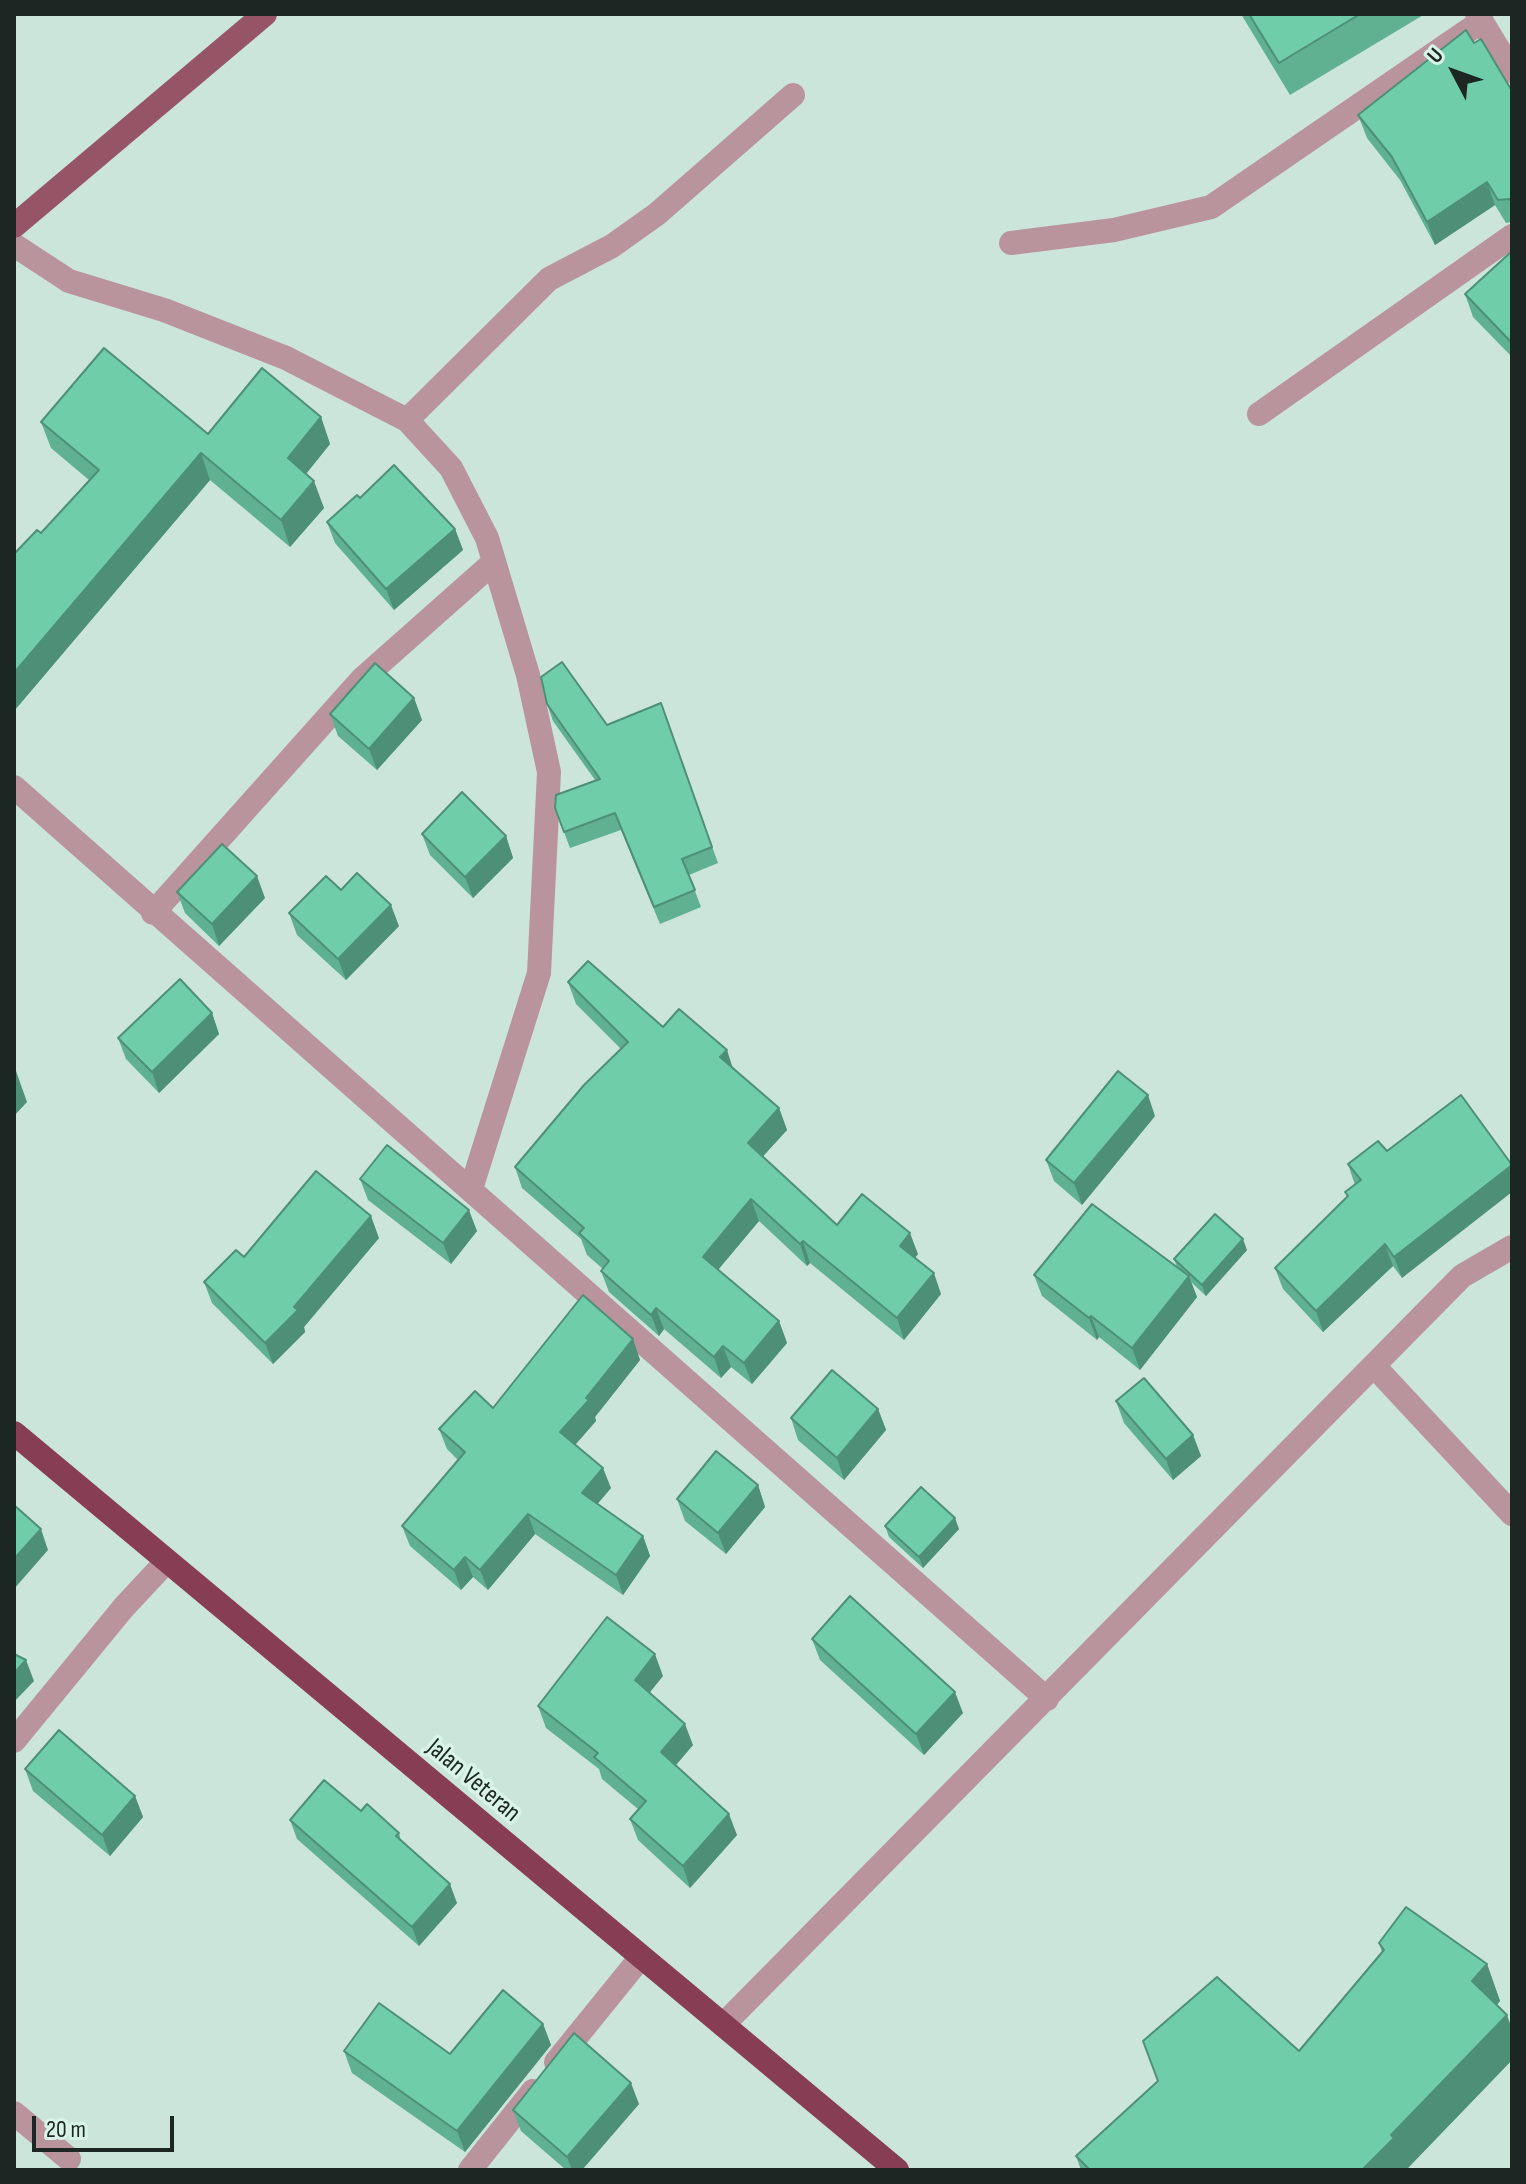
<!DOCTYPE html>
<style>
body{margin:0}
#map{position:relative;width:1526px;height:2184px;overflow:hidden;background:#cbe5da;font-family:"Sofia Sans Condensed",sans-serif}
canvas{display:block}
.frame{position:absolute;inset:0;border:16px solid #1c2622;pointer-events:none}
.north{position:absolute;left:1414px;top:32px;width:80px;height:80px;-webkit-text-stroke:6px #d8f3e7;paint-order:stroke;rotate:311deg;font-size:22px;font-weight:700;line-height:32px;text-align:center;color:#1c2622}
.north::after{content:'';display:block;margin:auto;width:28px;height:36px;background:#1c2622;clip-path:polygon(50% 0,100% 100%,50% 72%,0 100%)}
.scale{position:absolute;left:32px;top:2116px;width:142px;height:36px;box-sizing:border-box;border:4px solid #1c2622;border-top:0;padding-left:10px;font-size:24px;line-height:28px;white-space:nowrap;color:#1c2622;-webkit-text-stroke:6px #d8f3e7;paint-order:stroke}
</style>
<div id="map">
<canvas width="1526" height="2184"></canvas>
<div class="frame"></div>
<div class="north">U</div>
<div class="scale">20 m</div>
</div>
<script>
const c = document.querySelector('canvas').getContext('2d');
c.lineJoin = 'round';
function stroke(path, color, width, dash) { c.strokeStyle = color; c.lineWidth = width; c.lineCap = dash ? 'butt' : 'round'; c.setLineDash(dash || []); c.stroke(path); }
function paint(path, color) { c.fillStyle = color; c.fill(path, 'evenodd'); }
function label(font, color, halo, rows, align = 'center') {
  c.font = font + ' "Sofia Sans Condensed",sans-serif'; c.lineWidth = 7; c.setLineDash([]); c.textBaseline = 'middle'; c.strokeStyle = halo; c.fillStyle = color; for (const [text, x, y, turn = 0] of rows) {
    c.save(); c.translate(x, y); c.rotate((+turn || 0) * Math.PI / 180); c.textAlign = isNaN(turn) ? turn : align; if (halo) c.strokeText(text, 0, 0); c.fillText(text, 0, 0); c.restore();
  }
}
stroke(new Path2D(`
 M1477,14L1512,71
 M1011,243L1114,230L1211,207L1482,21
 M14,245L69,281L164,310L286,358L407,420L549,279L612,246L657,214L793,95
 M1259,414L1512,236
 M407,420L451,468L487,538L528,675L549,772L539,973L471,1189
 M14,787L1047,1699
 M153,913L362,679L494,562
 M1374,1366L1512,1514
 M14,1741L124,1607L166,1562
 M723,2025L1462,1276L1512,1247
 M556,2062L641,1957
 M14,2113L69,2159
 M470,2170L533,2091`), '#ba949d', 24);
stroke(new Path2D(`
 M14,226L265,14`), '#965567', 24);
stroke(new Path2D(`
 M14,1433L897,2170`), '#873d54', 24);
paint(new Path2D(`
 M1241,14H1425L1290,95Z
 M1474,43L1512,91V222L1506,223L1495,205L1435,245L1400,180L1367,138L1358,115Z
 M1512,251V357L1473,317L1465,294Z
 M321,417L330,444L306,474L324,508L290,547L210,480L14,711V554L41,533L89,480L51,448L41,422L208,434Z
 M360,498L455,529L463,550L394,610L335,543L327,522Z
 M414,698L422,720L377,770L338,736L330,714Z
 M661,703L718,863L689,875L701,907L660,924L621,830L570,848L555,808L595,780L553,721L547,704L607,725Z
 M422,834L506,836L513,858L473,898L430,855Z
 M177,892L265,898L219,946L185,913Z
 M289,913L399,926L346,980L297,935Z
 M568,982L663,1027L733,1069L779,1108L787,1130L763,1156L837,1225L918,1254L915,1258L941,1294L904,1340L810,1263L807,1266L759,1221L718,1270L779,1321L787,1343L752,1384L731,1367L721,1378L664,1329L659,1336L609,1292L601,1271L603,1269L587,1255L581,1239L522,1188L515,1167L621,1049L576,1004Z
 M212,1013L219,1034L159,1093L126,1059L118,1038Z
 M1155,1116L1082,1205L1054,1181L1046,1160Z
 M1378,1141L1402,1278L1393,1266L1323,1332L1283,1289L1275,1268L1347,1197L1345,1192L1355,1185L1348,1164Z
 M360,1179L477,1231L451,1264L368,1200Z
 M379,1238L304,1327L305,1332L273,1364L212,1303L204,1282L244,1257Z
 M1247,1250L1206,1296L1191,1282L1197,1297L1140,1370L1099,1337L1097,1340L1042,1296L1034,1275L1177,1267L1174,1259Z
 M633,1339L640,1360L595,1417L596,1421L575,1445L611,1488L597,1504L643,1536L650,1556L623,1595L535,1534L488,1590L473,1577L461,1590L410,1546L402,1526L458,1460L447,1449L439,1429L493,1408Z
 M1116,1401L1193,1435L1201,1456L1173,1480L1124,1423Z
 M878,1409L886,1430L844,1480L798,1440L791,1418Z
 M758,1485L765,1507L726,1554L685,1521L677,1499Z
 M885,1526L959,1529L923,1568L889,1537Z
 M812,1639L963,1713L924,1755L820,1660Z
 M663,1676L649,1692L693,1745L676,1765L737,1835L690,1888L638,1840L630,1819L638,1809L602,1779L599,1769L546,1728L538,1706Z
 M25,1769L135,1796L143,1817L110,1856L33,1791Z
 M361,1811L399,1833L401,1841L457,1903L419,1946L297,1839L290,1820Z
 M1379,1943L1487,1964L1500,2001L1497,2005L1512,2029V2060L1406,2170H1081L1076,2156L1299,2051L1382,1952Z
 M543,2024L551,2045L465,2152L352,2073L344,2051L450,2054Z
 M639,2104L582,2170H566L521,2131L513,2110Z`), '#60b092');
paint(new Path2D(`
 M1487,182L1495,205L1435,245L1427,222Z
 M321,417L330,444L297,485L288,458Z
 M201,453L210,480L14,711V673Z
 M314,481L324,508L290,547L281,520Z
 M455,529L463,550L394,610L386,589Z
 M414,698L422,720L377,770L369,749Z
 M506,836L513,858L473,898L465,877Z
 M257,876L265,898L219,946L212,924Z
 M391,905L399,926L346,980L338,959Z
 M212,1013L219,1034L159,1093L152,1072Z
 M727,1050L734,1072L720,1057Z
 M16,1071L27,1102L14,1116V1073Z
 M1148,1095L1155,1116L1082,1205L1074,1183Z
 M779,1108L787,1130L756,1164L748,1143Z
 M1512,1165V1192L1402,1278L1394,1257Z
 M751,1199L759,1221L711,1278L703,1257Z
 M469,1210L477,1231L451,1264L443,1243Z
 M371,1216L379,1238L304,1327L305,1332L273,1364L265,1343Z
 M910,1233L918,1254L908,1267L900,1246Z
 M1243,1239L1247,1250L1206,1296L1202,1285Z
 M803,1241L810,1263L807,1266L800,1244Z
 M1385,1244L1393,1266L1323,1332L1316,1311Z
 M934,1273L941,1294L904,1340L897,1318Z
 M1189,1276L1197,1297L1140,1370L1132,1348Z
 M656,1308L664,1329L659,1336L651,1315Z
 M1091,1316L1099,1337L1097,1340L1089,1318Z
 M779,1321L787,1343L752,1384L744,1363Z
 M633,1339L640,1360L595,1417L596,1421L568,1453L560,1432Z
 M723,1346L731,1367L721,1378L714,1357Z
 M878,1409L886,1430L844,1480L837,1458Z
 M1193,1435L1201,1456L1173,1480L1166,1459Z
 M603,1468L611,1488L589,1514L582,1493Z
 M758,1485L765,1507L726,1554L718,1533Z
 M528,1514L535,1534L488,1590L480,1570Z
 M955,1518L959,1529L923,1568L919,1557Z
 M41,1529L48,1550L14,1589V1559Z
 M643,1536L650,1556L623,1595L616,1575Z
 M465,1557L473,1577L461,1590L454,1570Z
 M655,1654L663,1676L643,1701L635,1680Z
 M26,1660L34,1681L14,1702V1673Z
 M955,1692L963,1713L924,1755L916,1734Z
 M685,1724L693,1745L669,1773L661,1752Z
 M135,1796L143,1817L110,1856L102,1835Z
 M729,1814L737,1835L690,1888L683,1866Z
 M450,1884L457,1903L419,1946L412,1927Z
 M1487,1964L1500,2001L1485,2018L1472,1981Z
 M1507,2015L1512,2029V2060L1406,2170H1362L1391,2135Z
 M543,2024L551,2045L465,2152L457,2131Z
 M631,2083L639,2104L582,2170H572L567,2157Z`), '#4e9077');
const building = new Path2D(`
 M1249,14H1360L1279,63Z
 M1466,30L1474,43L1481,39L1512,91V202L1509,199L1498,200L1487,182L1427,222L1392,157L1358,115Z
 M1512,251V343L1465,294Z
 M104,348L208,434L262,368L321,417L288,458L314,481L281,520L201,453L14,673V554L37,530L41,533L99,470L41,422Z
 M394,465L455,529L386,589L327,522L357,495L360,498Z
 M562,662L607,725L661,703L712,847L682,859L695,890L654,907L615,813L564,832L555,808L556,795L600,779L547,704L541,677Z
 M375,663L414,698L369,749L330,714Z
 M462,792L506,836L465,877L422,834Z
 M222,844L257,876L212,924L177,892Z
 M357,873L391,905L338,959L289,913L326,876L341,890Z
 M588,961L663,1027L679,1009L727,1050L720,1057L779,1108L748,1143L837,1225L862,1194L910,1233L900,1246L934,1273L897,1318L803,1241L800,1244L751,1199L703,1257L779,1321L744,1363L723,1346L714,1357L656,1308L651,1315L601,1271L609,1261L579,1233L584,1228L515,1167L584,1085L628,1042L568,982Z
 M180,979L212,1013L152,1072L118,1038Z
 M1118,1071L1148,1095L1074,1183L1046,1160Z
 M1461,1095L1512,1165L1394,1257L1385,1244L1316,1311L1275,1268L1348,1196L1345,1192L1361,1180L1348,1164L1378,1141L1387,1151Z
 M387,1145L469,1210L443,1243L360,1179Z
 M316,1171L371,1216L294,1307L298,1310L265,1343L204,1282L236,1250L244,1257Z
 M1092,1204L1189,1276L1132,1348L1091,1316L1089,1318L1034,1275Z
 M1215,1214L1243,1239L1202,1285L1174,1259Z
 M583,1295L633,1339L586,1398L589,1400L560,1432L603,1468L582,1493L643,1536L616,1575L528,1514L480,1570L465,1557L454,1570L402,1526L465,1452L439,1429L475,1391L493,1408Z
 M832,1370L878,1409L837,1458L791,1418Z
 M1144,1378L1193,1435L1166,1459L1116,1401Z
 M716,1451L758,1485L718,1533L677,1499Z
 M921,1487L955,1518L919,1557L885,1526Z
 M14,1505L41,1529L14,1559Z
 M850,1596L955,1692L916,1734L812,1639Z
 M607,1617L655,1654L635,1680L685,1724L661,1752L729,1814L683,1866L630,1819L646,1801L594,1757L598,1753L538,1706Z
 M14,1654L26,1660L14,1673Z
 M59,1730L135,1796L102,1835L25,1769Z
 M324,1780L361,1811L367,1804L399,1833L396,1836L450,1884L412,1927L290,1820Z
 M1406,1907L1487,1964L1472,1981L1507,2015L1391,2135L1394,2138L1362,2170H1090L1076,2156L1158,2081L1143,2041L1217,1977L1299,2051L1384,1950L1379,1943Z
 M503,1990L543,2024L457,2131L344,2051L379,2003L450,2054Z
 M574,2033L631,2083L567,2157L513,2110Z`);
paint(building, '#70cdaa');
stroke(building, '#4e9077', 2);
label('26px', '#1c2622', '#d8f3e7', [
 ["Jalan Veteran",473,1781,40]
]);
</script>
